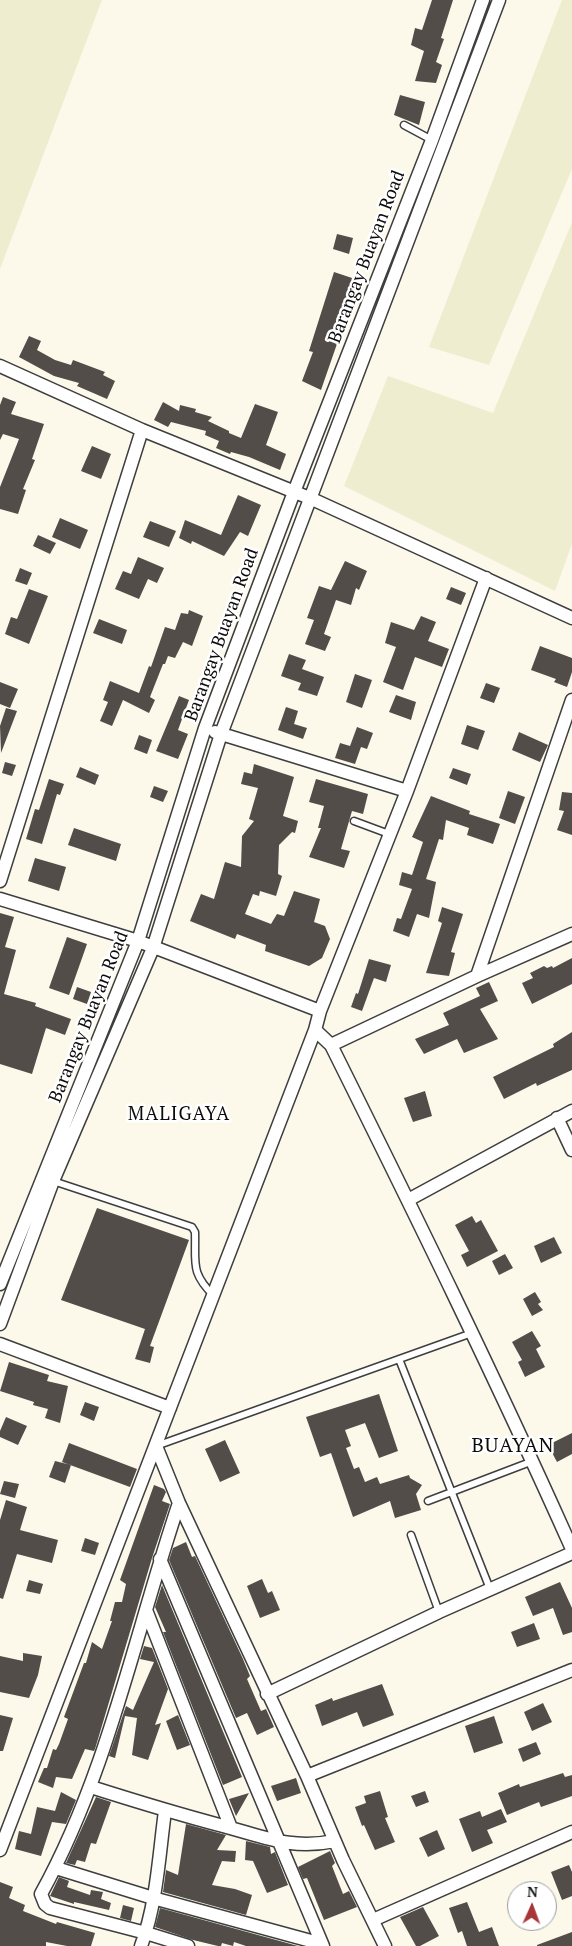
<!DOCTYPE html>
<style>
body{margin:0}
#map{position:relative;width:572px;height:1946px;overflow:hidden;background:#fcf9eb;font-family:"PT Serif",serif}
canvas{display:block}
.north{position:absolute;left:507px;top:1881px;width:50px;height:50px;box-sizing:border-box;background:#fff;border:1px solid #9d9d9d;border-radius:50%;rotate:2deg;font-size:14px;font-weight:700;line-height:20px;text-align:center;color:#0b0b0b}
.north::after{content:'';display:block;margin:auto;width:18px;height:22px;background:#a83639;clip-path:polygon(50% 0,100% 100%,50% 72%,0 100%)}
</style>
<div id="map">
<canvas width="572" height="1946"></canvas>
<div class="north">N</div>
</div>
<script>
const c = document.querySelector('canvas').getContext('2d');
c.lineJoin = 'round';
function paint(path, color) { c.fillStyle = color; c.fill(path, 'evenodd'); }
function stroke(path, color, width, dash) { c.strokeStyle = color; c.lineWidth = width; c.lineCap = dash ? 'butt' : 'round'; c.setLineDash(dash || []); c.stroke(path); }
function label(font, color, halo, rows, align = 'center') {
  c.font = font + ' "PT Serif",serif'; c.lineWidth = 5; c.setLineDash([]); c.textBaseline = 'middle'; c.strokeStyle = halo; c.fillStyle = color; for (const [text, x, y, turn = 0] of rows) {
    c.save(); c.translate(x, y); c.rotate((+turn || 0) * Math.PI / 180); c.textAlign = isNaN(turn) ? turn : align; if (halo) c.strokeText(text, 0, 0); c.fillText(text, 0, 0); c.restore();
  }
}
paint(new Path2D(`
 M0,0H102L0,269Z
 M562,0H572V169L489,365L429,347Z
 M572,222V544L555,591L344,486L388,376L493,413Z`), '#efedcf');
paint(new Path2D(`
 M432,0H453L441,38L444,39L436,62L442,65L436,83L415,81L424,51L411,45L415,28L422,30Z
 M400,95L425,102L419,125L394,115Z
 M337,234L353,238L349,254L333,249Z
 M334,272L358,280L353,298L335,339L338,341L321,390L302,381L313,352L309,351Z
 M29,336L41,341L37,350L55,360L71,365L73,360L105,372L103,375L115,381L107,399L77,386L79,383L54,376L19,357Z
 M3,397L16,402L11,414L44,424L32,459L35,460L23,489L26,490L18,514L0,509V487L19,439L3,434L0,440V405Z
 M163,402L179,411L180,405L196,409L195,412L212,417L208,421L229,431V433L241,438L255,404L278,412L266,445L286,454L280,470L249,457L231,452L230,454L216,448L219,441L205,435L206,431L171,422L168,427L154,420Z
 M92,446L111,454L101,479L81,471Z
 M238,495L261,505L248,536L240,532L224,556L192,541L191,544L179,538L185,520L221,535Z
 M60,518L88,530L80,549L52,537Z
 M150,521L176,531L169,547L143,537Z
 M38,535L56,543L50,554L33,546Z
 M138,557L164,568L157,583L148,579L139,599L115,589L123,571L131,574Z
 M345,561L367,571L359,590L356,588L351,605L336,600L324,634L331,637L325,651L305,644L314,620L307,618L319,586L331,590Z
 M20,568L32,573L27,585L15,581Z
 M451,587L466,593L461,605L446,599Z
 M29,589L48,596L29,644L5,634L11,617L17,619Z
 M189,610L203,616L192,646L183,642L175,658L168,656L165,664H163L150,697L155,700L149,713L123,700L112,726L100,721L108,702L103,700L110,681L139,693L149,666L151,667L165,627L175,630L181,613L188,614Z
 M421,616L436,622L428,641L449,649L442,667L415,657L403,690L383,682L396,647L385,643L391,622L414,630Z
 M99,619L127,630L122,644L93,633Z
 M540,646L572,658V672L567,687L554,682L556,679L531,670Z
 M289,654L306,660L302,669L324,677L317,696L298,690L301,683L281,676Z
 M355,674L372,680L362,708L346,702Z
 M0,682L18,689L10,708L0,704Z
 M486,683L500,688L494,703L480,698Z
 M396,695L416,702L411,720L389,712Z
 M179,696L189,700L178,730L188,734L178,759L156,751Z
 M286,707L298,711L294,724L307,728L303,739L278,730Z
 M6,708L17,711L1,753L0,726Z
 M467,725L485,731L478,750L461,744Z
 M357,727L373,733L367,749L361,747L355,764L335,758L340,743L350,746Z
 M519,732L548,745L540,762L512,750Z
 M139,735L152,740L147,754L134,749Z
 M5,762L16,765L12,776L2,773Z
 M254,764L294,777L283,816L298,821L295,833L292,832L279,845L278,874L282,876L276,896L260,891L259,896L253,894L245,914L271,924L277,914L284,916L294,891L320,899L314,922L325,926L330,939L322,958L309,966L265,951L266,945L237,934L235,939L190,921L201,894L214,899L225,862L241,867L242,836L254,821L249,819L258,788L241,784L244,772L252,774Z
 M80,767L99,775L95,785L76,777Z
 M453,768L471,774L467,785L449,778Z
 M49,779L64,784L60,795L57,794L42,844L26,839L35,809L39,810Z
 M316,779L368,794L363,814L352,811L341,849L350,851L344,868L309,857L321,828H318L324,806L309,802Z
 M154,786L168,791L163,802L150,797Z
 M508,791L525,797L515,824L499,818Z
 M562,792L572,793V835L557,830L564,811L559,810Z
 M431,796L470,811L469,814L500,824L493,844L467,835L469,828L446,820L443,840L439,839L426,879L436,882L429,918L417,914L409,937L393,931L397,918L401,919L412,889L399,885L402,872L412,875L423,842L412,837Z
 M74,828L121,844L116,861L68,845Z
 M35,858L66,867L59,891L28,881Z
 M442,907L463,914L451,952L455,953L449,976L426,973L442,923L438,921Z
 M0,913L14,917L5,947L16,950L4,994L36,1003L35,1006L71,1019L65,1035L46,1028L32,1074L0,1064Z
 M67,937L87,944L69,995L49,988Z
 M572,958V984L532,1004L522,983L533,978L530,973L544,966L547,968L552,966L553,968Z
 M369,959L391,965L386,982L374,978L362,1011L351,1007L356,993L358,994Z
 M489,982L498,1001L480,1009L498,1039L464,1053L457,1039L424,1054L415,1039L449,1025L443,1013L480,996L476,988Z
 M77,987L91,992L87,1004L73,999Z
 M572,1032V1070L537,1086L536,1083L504,1099L493,1077L554,1047L553,1044Z
 M425,1091L432,1116L413,1122L404,1098Z
 M97,1208L189,1240L150,1346L154,1347L150,1363L135,1359L145,1329L61,1300Z
 M472,1216L476,1223L481,1220L498,1251L467,1267L461,1255L469,1251L455,1225Z
 M554,1237L562,1253L541,1263L534,1246Z
 M505,1254L513,1268L499,1275L492,1261Z
 M535,1292L541,1302L538,1304L543,1310L532,1316L523,1299Z
 M532,1331L541,1346L536,1349L545,1367L525,1377L518,1362L522,1360L512,1342Z
 M9,1362L49,1375L47,1381L68,1386L60,1423L45,1418L48,1409L33,1405L34,1402L0,1391Z
 M379,1394L398,1451L379,1458L365,1423L345,1430L351,1446L346,1448L354,1469L359,1467L365,1482L377,1477L380,1484L409,1475L410,1478L422,1485L416,1494L421,1510L395,1518L390,1501L353,1517L331,1453L320,1457L306,1417Z
 M85,1402L99,1407L94,1421L80,1415Z
 M6,1417L27,1426L18,1445L0,1437V1431Z
 M572,1433V1454L557,1462L548,1445Z
 M225,1440L240,1473L220,1482L205,1449Z
 M69,1443L137,1469L130,1487L62,1462Z
 M55,1461L71,1465L65,1483L49,1477Z
 M4,1481L19,1484L15,1498L0,1494Z
 M154,1485L164,1489L166,1492L162,1501L170,1504L152,1558L95,1749L94,1751L85,1749L72,1779L56,1777L53,1788L38,1782L44,1768H47L53,1749L56,1750L59,1744L68,1719L64,1717L84,1663H86L92,1642L102,1649L112,1621H110L115,1602H122L126,1584L120,1580Z
 M6,1500L27,1507L20,1530L58,1540L52,1563L17,1554L3,1599L0,1598V1520Z
 M85,1538L99,1543L95,1555L81,1551Z
 M186,1542L192,1557L195,1556L243,1659L250,1676L247,1679L261,1711L266,1709L274,1727L257,1735L247,1713L236,1718L169,1560L173,1548Z
 M262,1579L268,1593L272,1591L280,1610L260,1618L247,1586Z
 M29,1580L43,1584L40,1594L26,1591Z
 M560,1582L572,1608V1632L563,1635L553,1608L533,1616L525,1597Z
 M162,1585L242,1777L223,1785L163,1632H166L155,1607Z
 M534,1623L540,1639L517,1647L511,1632Z
 M144,1646L152,1648L168,1689L155,1725L161,1723L148,1760L132,1755L137,1718L125,1716L115,1758L109,1756L126,1706L133,1710L154,1662L140,1659Z
 M23,1653L42,1656L38,1675L29,1698L0,1692V1656L23,1661Z
 M382,1684L394,1715L363,1727L357,1712L322,1726L315,1705L332,1698L333,1701Z
 M543,1703L552,1722L532,1731L524,1712Z
 M0,1715L13,1718L3,1751H0Z
 M178,1715L190,1745L177,1750L166,1721Z
 M494,1716L503,1743L474,1753L465,1726Z
 M536,1742L541,1754L523,1762L518,1749Z
 M563,1773L565,1777L572,1775V1796L541,1807L539,1802L507,1815L498,1793L519,1784L520,1787Z
 M296,1778L301,1793L277,1801L271,1786Z
 M380,1791L388,1817L385,1818L395,1842L375,1850L364,1825L362,1826L355,1807L366,1803L364,1796Z
 M425,1791L429,1802L416,1807L411,1796Z
 M61,1792L76,1800L66,1824L52,1822L41,1856L15,1849L19,1831L31,1834L37,1807L55,1811Z
 M249,1793L236,1816L229,1799Z
 M96,1797L111,1802L96,1844L91,1843L85,1862L77,1860L75,1865L66,1863Z
 M501,1809L507,1822L487,1830L493,1843L472,1852L459,1819L480,1811L482,1817Z
 M186,1824L226,1835L217,1850L236,1851L235,1862L222,1861L212,1885L235,1889L252,1895L246,1915L163,1892L166,1870L178,1875Z
 M437,1830L445,1849L428,1857L419,1838Z
 M246,1841L270,1847L271,1854L275,1852L288,1885L267,1893L253,1861L245,1860Z
 M330,1851L335,1863L332,1866L343,1894L349,1891L357,1907L324,1920L307,1878L303,1879L298,1867Z
 M569,1865L572,1872V1896L562,1900L551,1872Z
 M59,1877L69,1881L67,1887L90,1895L91,1890L103,1892L101,1899L111,1903L109,1910L74,1902V1904L50,1896Z
 M0,1882L13,1887L9,1898L25,1905L23,1911L56,1924L57,1922L95,1933L91,1946H67L46,1942V1946H0Z
 M467,1902L479,1932L492,1927L499,1946H467L462,1931L458,1933L449,1908Z
 M123,1905L134,1908L131,1921L120,1918Z
 M423,1907L439,1936L420,1946H416L400,1917Z
 M160,1908L298,1946H246L234,1942L233,1946L222,1943L221,1946H218L193,1940L155,1927Z
 M572,1932V1946H537V1945Z`), '#524d49');
const service = new Path2D(`
 M404,125L432,140
 M354,821L389,834
 M53,1181L192,1227L195,1232C196,1264 190,1272 214,1296
 M399,1359L490,1589
 M156,1446L472,1333
 M428,1501L533,1461
 M411,1535L439,1612`);
const minor = new Path2D(`
 M0,366L142,430L312,499L572,618
 M215,732L407,791
 M0,881L142,430
 M0,899L138,941L320,1011
 M477,976L572,700
 M315,1030L331,1045C414,1212 496,1379 572,1549
 M331,1045L477,976L572,934
 M557,1118L572,1150
 M408,1200L572,1111
 M0,1284L138,941L205,728L294,492L432,140L483,0
 M0,1324L53,1181L153,948L221,734L499,0
 M0,1344L170,1408
 M156,1446L179,1503L307,1776L343,1860L385,1946
 M179,1503C135,1633 108,1773 41,1894L45,1904L50,1908L146,1933L188,1946
 M160,1559L323,1946
 M146,1610L231,1828
 M267,1694L439,1612L572,1553
 M307,1776L572,1670
 M91,1787C135,1801 178,1814 223,1826C265,1837 291,1850 335,1841
 M0,1850L315,1030L320,1011L407,791L486,578
 M56,1868L153,1898L322,1944
 M373,1920L572,1832
 M141,1946C157,1903 159,1855 165,1811`);
stroke(service, '#3e3e3e', 9);
stroke(minor, '#3e3e3e', 15);
stroke(service, '#fff', 6);
stroke(minor, '#fff', 12);
label('18px', '#0b0b0b', '#fff', [
 ["Barangay Buayan Road",367,257,-69],
 ["Barangay Buayan Road",222,635,-70],
 ["Barangay Buayan Road",89,1017,-68]
]);
c.letterSpacing = '1px';
label('19px', '#0b0b0b', '#fff', [
 ["MALIGAYA",179,1115]
]);
c.letterSpacing = '0px';
c.letterSpacing = '1px';
label('20px', '#0b0b0b', '#fff', [
 ["BUAYAN",513,1446]
]);
c.letterSpacing = '0px';
</script>
